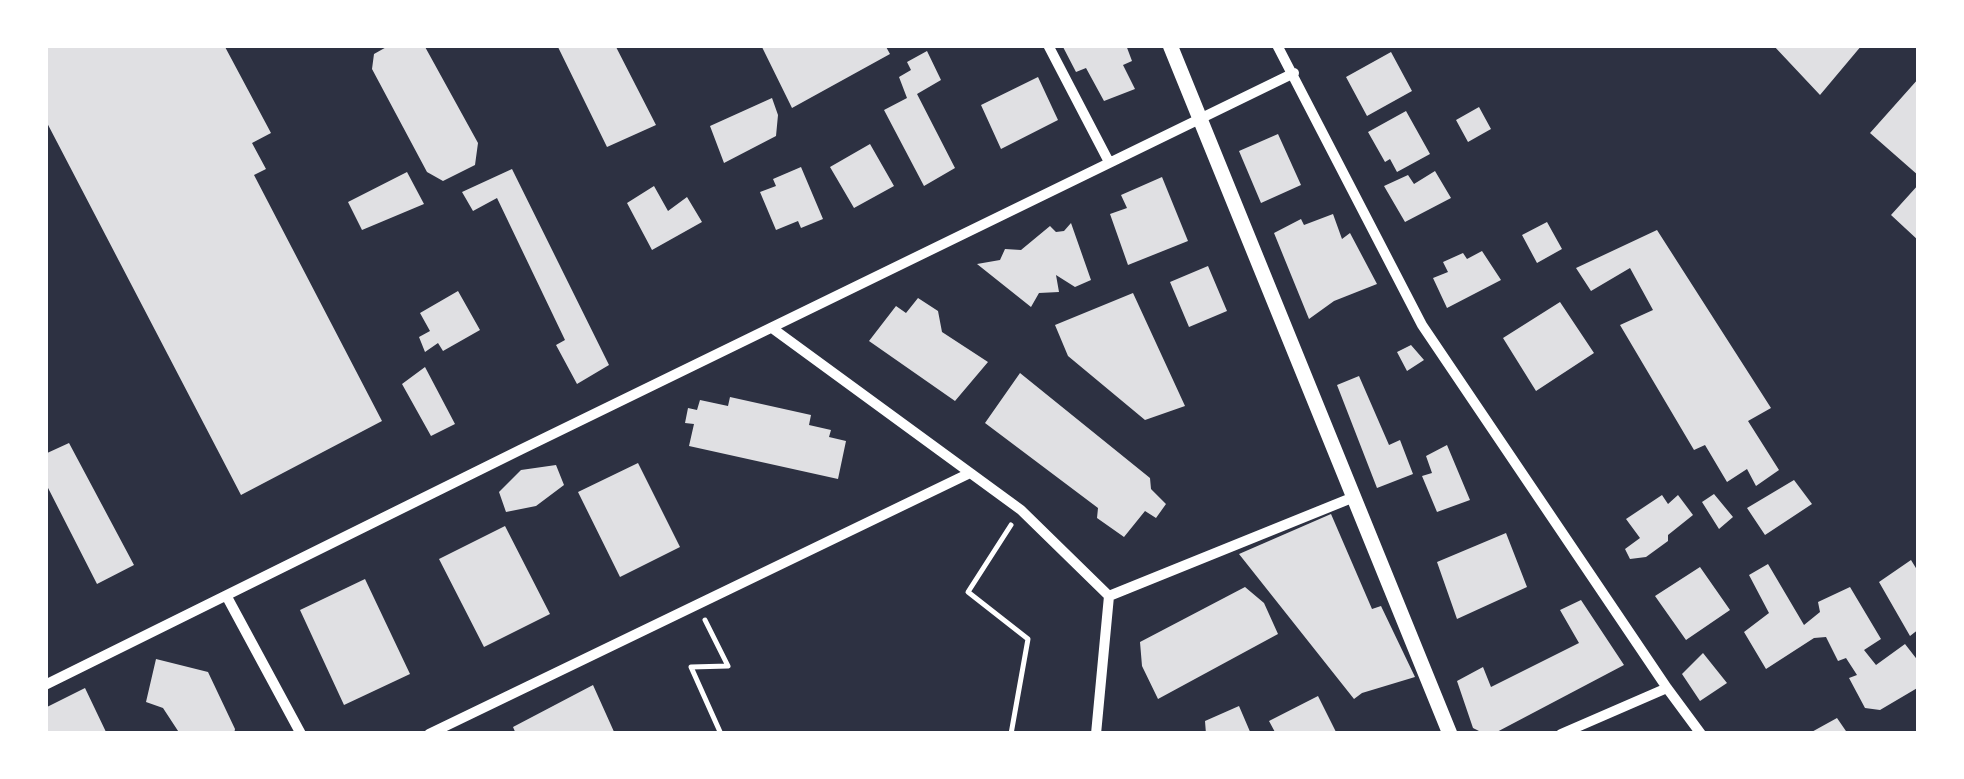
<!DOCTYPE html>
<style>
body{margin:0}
#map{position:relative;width:1964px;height:779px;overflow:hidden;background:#2d3142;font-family:Arial,sans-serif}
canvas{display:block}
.frame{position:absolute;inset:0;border:48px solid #fff;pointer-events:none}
</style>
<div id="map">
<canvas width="1964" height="779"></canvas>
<div class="frame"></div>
</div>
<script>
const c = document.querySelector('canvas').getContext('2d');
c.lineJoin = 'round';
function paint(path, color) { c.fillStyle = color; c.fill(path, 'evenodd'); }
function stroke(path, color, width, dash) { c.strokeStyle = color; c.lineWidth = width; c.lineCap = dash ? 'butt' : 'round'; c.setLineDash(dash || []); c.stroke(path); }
paint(new Path2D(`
 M45,45H224L271,133L252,143L266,169L254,175L382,421L241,495L45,119Z
 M390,45H424L478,143L475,165L443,181L427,172L372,69L374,54Z
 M557,45H615L656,125L607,147Z
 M761,45H885L890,54L792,108Z
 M1062,45H1126L1132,61L1123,65L1135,89L1104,101L1086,68L1076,72Z
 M1773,45H1862L1820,95Z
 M927,51L941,80L917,94L955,168L924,186L884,110L907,98L899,77L911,70L907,62Z
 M1391,52L1412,91L1367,116L1346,77Z
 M1038,77L1058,120L1001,149L981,105Z
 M1919,78V176L1870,133Z
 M772,98L778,115L776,136L724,163L710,126Z
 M1479,107L1491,129L1468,142L1456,120Z
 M1406,111L1430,154L1397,172L1390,159L1385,162L1368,132Z
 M1278,134L1301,185L1261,203L1239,151Z
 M870,144L894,186L854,208L830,167Z
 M801,167L823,219L801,228L798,221L776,230L760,192L776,186L773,179Z
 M512,169L609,365L577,384L556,345L565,340L497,198L473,211L462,192Z
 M1435,171L1451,198L1405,222L1384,186L1408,175L1414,184Z
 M407,172L424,204L362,230L348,202Z
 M1162,177L1188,241L1128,265L1110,214L1127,208L1121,195Z
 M1919,184V241L1891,215Z
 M654,186L668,211L687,197L702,222L652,250L627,203Z
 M1333,214L1342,239L1350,233L1377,284L1334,301L1309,319L1274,233L1301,219L1304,225Z
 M1547,222L1562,249L1537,263L1522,235Z
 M1071,223L1091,280L1075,287L1056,275L1059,292L1039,293L1031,307L977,264L1000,260L1005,249L1021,250L1050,226L1056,232L1064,231Z
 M1657,230L1771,408L1748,421L1779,470L1756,486L1747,469L1727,482L1705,445L1694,450L1620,325L1653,310L1630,268L1591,291L1576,268Z
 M1482,251L1501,280L1447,308L1433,278L1448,272L1443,262L1463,253L1467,259Z
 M1208,266L1227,311L1189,327L1170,282Z
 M458,291L480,330L443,351L438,343L425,352L419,337L430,331L420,313Z
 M1133,293L1185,406L1145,420L1068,356L1055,325Z
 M918,298L938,311L942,332L988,362L955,401L869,341L896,306L906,313Z
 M1560,302L1594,353L1536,391L1503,338Z
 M1411,345L1424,360L1407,371L1397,352Z
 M425,367L455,424L431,436L402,384Z
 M1020,373L1150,478L1151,489L1166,504L1156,518L1145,511L1124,537L1097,518L1098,508L985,423Z
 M1359,376L1389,445L1400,440L1413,474L1377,488L1337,385Z
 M730,397L811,415L809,425L831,430L829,437L846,441L838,479L689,446L694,424L685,423L688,408L697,410L700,400L728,406Z
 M69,443L134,565L97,584L45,482V454Z
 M1447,445L1470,500L1437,512L1422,476L1432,473L1426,456Z
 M638,463L680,547L620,577L578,492Z
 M556,465L564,485L536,506L506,512L499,492L521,470Z
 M1794,480L1812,504L1765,535L1747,508Z
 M1714,494L1733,517L1719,529L1702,502Z
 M1662,495L1668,504L1678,495L1693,515L1668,535V541L1646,557L1630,559L1625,549L1640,538L1626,519Z
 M1331,514L1372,609L1381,606L1415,677L1362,693L1354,699L1239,554Z
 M505,526L550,614L484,647L439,559Z
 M1506,533L1527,587L1457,619L1437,562Z
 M1911,560L1919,573V629L1910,636L1879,582Z
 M1768,564L1804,625L1820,612L1818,602L1850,587L1881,639L1864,650L1876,665L1905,644L1919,662V687L1880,710L1865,708L1849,678L1857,675L1846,658L1838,661L1826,637L1814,638L1766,669L1744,632L1769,613L1749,575Z
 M1700,567L1730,610L1686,640L1655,596Z
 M365,579L410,674L344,705L300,610Z
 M1245,587L1264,603L1278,634L1158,699L1142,666L1140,642Z
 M1581,600L1624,665L1493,734H1485L1473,728L1457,681L1483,667L1491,687L1579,643L1560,610Z
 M1703,653L1727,683L1700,701L1682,674Z
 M156,659L208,672L235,729L234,734H180L163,708L146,702Z
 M593,685L615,734H516L513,727Z
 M85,688L106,732L102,734H45V708Z
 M1318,696L1337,734H1276L1269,721Z
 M1239,706L1251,734H1206L1205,721Z
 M1837,718L1848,734H1808Z`), '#e0e0e3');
stroke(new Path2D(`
 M705,620L728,666L691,667L721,734
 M1011,734L1028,639L968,592L1011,525`), '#fff', 5);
stroke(new Path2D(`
 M1048,45L1109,162
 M1277,45L1422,325L1667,688L1701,734
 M772,328L1021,510L1109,596L1096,734
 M1109,596L1354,497
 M227,597L301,734
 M45,685L520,450L1294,73
 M429,734L970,473
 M1561,734L1667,688`), '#fff', 10);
stroke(new Path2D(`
 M1170,45L1450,734`), '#fff', 15);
</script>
